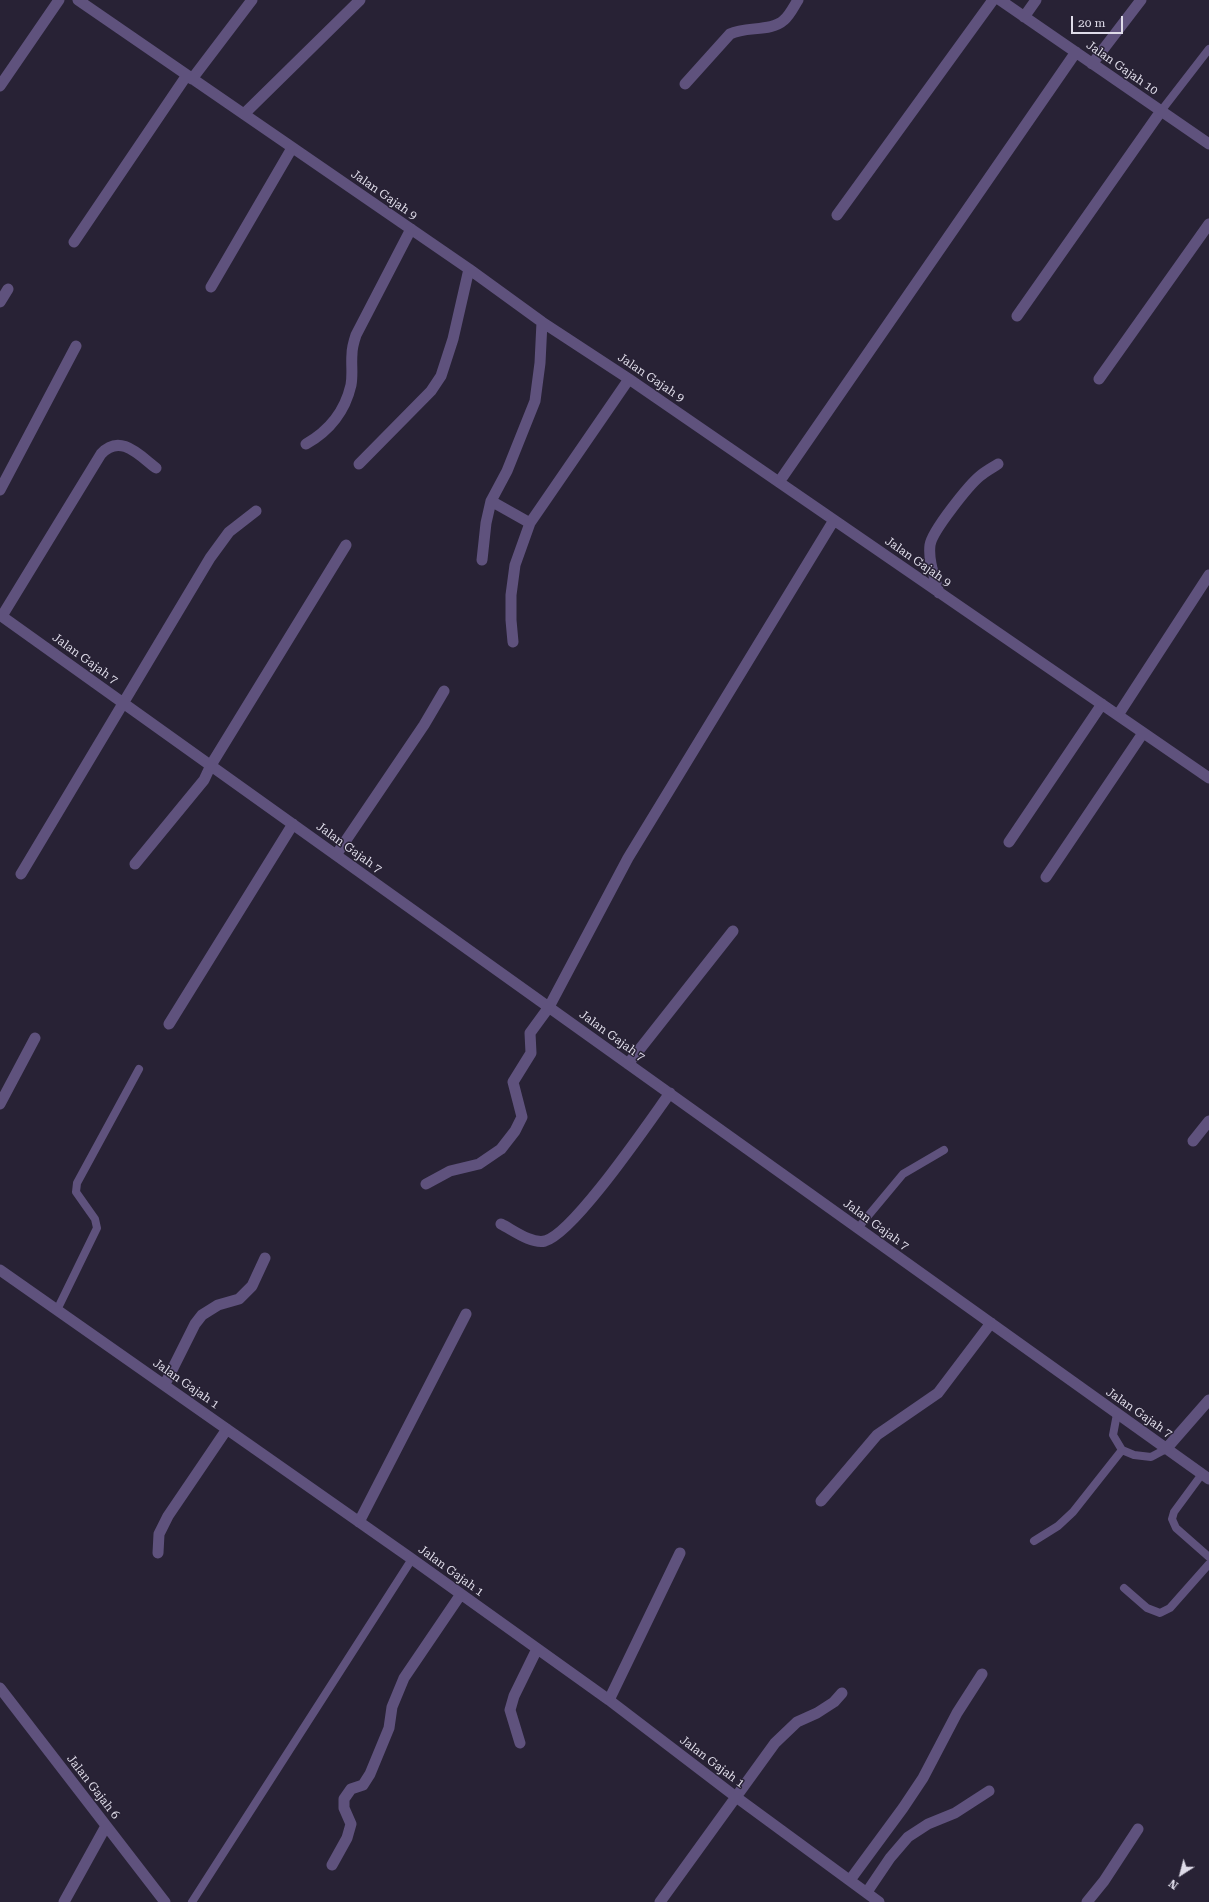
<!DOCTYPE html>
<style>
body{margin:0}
#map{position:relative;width:1209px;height:1902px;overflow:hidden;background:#282235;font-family:"Roboto Serif",serif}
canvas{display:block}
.north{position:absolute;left:1161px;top:1854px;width:40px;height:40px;-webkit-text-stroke:3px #282235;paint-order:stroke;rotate:216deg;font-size:11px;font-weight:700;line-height:16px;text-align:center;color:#dfdce9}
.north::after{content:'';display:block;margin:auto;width:14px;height:18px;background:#dfdce9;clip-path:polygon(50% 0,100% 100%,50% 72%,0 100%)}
.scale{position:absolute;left:1071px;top:16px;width:52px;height:18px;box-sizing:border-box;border:2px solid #dfdce9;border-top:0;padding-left:5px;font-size:12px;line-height:14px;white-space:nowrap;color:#dfdce9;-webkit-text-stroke:3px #282235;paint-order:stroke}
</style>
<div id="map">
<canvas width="1209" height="1902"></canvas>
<div class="north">N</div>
<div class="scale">20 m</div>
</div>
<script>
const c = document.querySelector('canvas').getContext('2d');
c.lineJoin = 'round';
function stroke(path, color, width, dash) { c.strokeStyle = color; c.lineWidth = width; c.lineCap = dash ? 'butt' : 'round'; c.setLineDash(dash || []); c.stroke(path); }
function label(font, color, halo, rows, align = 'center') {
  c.font = font + ' "Roboto Serif",serif'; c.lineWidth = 3; c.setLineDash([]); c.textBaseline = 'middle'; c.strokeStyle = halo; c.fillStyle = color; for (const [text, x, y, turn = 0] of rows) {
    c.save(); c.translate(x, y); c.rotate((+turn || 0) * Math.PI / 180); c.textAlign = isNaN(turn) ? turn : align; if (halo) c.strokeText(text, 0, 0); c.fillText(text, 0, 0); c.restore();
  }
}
stroke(new Path2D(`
 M1161,111L1209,49
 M858,1228L903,1174L944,1150
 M57,1310L97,1228L95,1219L76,1192L77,1183L139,1069
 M1117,1414L1113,1435L1122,1450L1134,1455L1151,1457L1166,1449
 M1202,1474L1174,1512L1172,1519L1176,1528L1209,1557
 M1034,1541L1058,1526L1073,1512L1122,1450
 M1124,1588L1147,1608L1160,1613L1170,1608L1209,1564
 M192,1902L412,1559`), '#5f527d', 8);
stroke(new Path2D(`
 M78,0L469,269L542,322L629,379L1209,778
 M1000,0L1209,144
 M1024,17L1036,0
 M1092,64L1141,0
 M192,79L252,0
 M685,84L730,34C746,26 771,32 784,20C790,15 794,6 798,0
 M0,86L59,0
 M244,114L360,0
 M837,215L993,0
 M74,242L187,75
 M211,287L292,148
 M0,302L8,289
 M1017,316L1161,111
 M1099,379L1209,224
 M306,444C329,431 345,411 351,385C353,374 351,364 352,354C352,348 354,341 356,335L411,229
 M359,464L431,391L441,376L453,339L469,269
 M779,482L1076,52
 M0,490L76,346
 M491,501L530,523
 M482,560L486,523L491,501L507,471L535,401L540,363L542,322
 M939,593C935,578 928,561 930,545C932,531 969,485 980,476C986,471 992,468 998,464
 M0,615L1209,1479
 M2,616L101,454C120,433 139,455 156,468
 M513,642L511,620V595L515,565L530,523L629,379
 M1118,715L1209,575
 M1009,842L1102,704
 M336,855L424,725L444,691
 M135,864L204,780L211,765L346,545
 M21,874L210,558L229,532L256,511
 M1046,877L1143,733
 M169,1024L293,824
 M628,1064L733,931
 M0,1104L35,1038
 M1193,1141L1209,1121
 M426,1184L450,1171L479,1164L501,1149L515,1131L522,1117L513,1082L531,1053L530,1033L549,1007L628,858L834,520
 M501,1224C513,1230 531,1244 545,1241C574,1233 649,1122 670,1093
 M0,1270L412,1559L609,1700L736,1797L879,1902
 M165,1384L195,1324L202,1315L218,1305L239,1299L252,1286L265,1258
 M1166,1449L1209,1400
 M821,1501L877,1435L938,1393L991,1323
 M359,1522L466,1314
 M158,1553L159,1534L168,1516L227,1429
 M0,1688L165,1902
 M609,1700L680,1553
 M520,1743L510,1710L514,1696L537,1649
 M332,1865L347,1838L351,1824L344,1808V1799L351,1789L363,1785L370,1774L389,1728L392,1707L404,1678L461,1594
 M850,1880L903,1808L923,1778L957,1713L982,1674
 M867,1892L890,1858L908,1837L928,1824L955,1813L989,1791
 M64,1902L106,1826
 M660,1902L775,1743L797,1722L817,1713L834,1702L842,1693
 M1087,1902L1104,1881L1138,1829`), '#5f527d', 11);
label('12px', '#dfdce9', '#282235', [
 ["Jalan Gajah 10",1122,68,35],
 ["Jalan Gajah 9",384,195,35],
 ["Jalan Gajah 9",651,378,34],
 ["Jalan Gajah 9",918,562,35],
 ["Jalan Gajah 7",85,659,36],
 ["Jalan Gajah 7",349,848,36],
 ["Jalan Gajah 7",612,1036,36],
 ["Jalan Gajah 7",876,1225,36],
 ["Jalan Gajah 1",186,1384,35],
 ["Jalan Gajah 7",1139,1413,35],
 ["Jalan Gajah 1",451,1571,36],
 ["Jalan Gajah 1",712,1762,37],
 ["Jalan Gajah 6",93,1787,52]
]);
</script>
